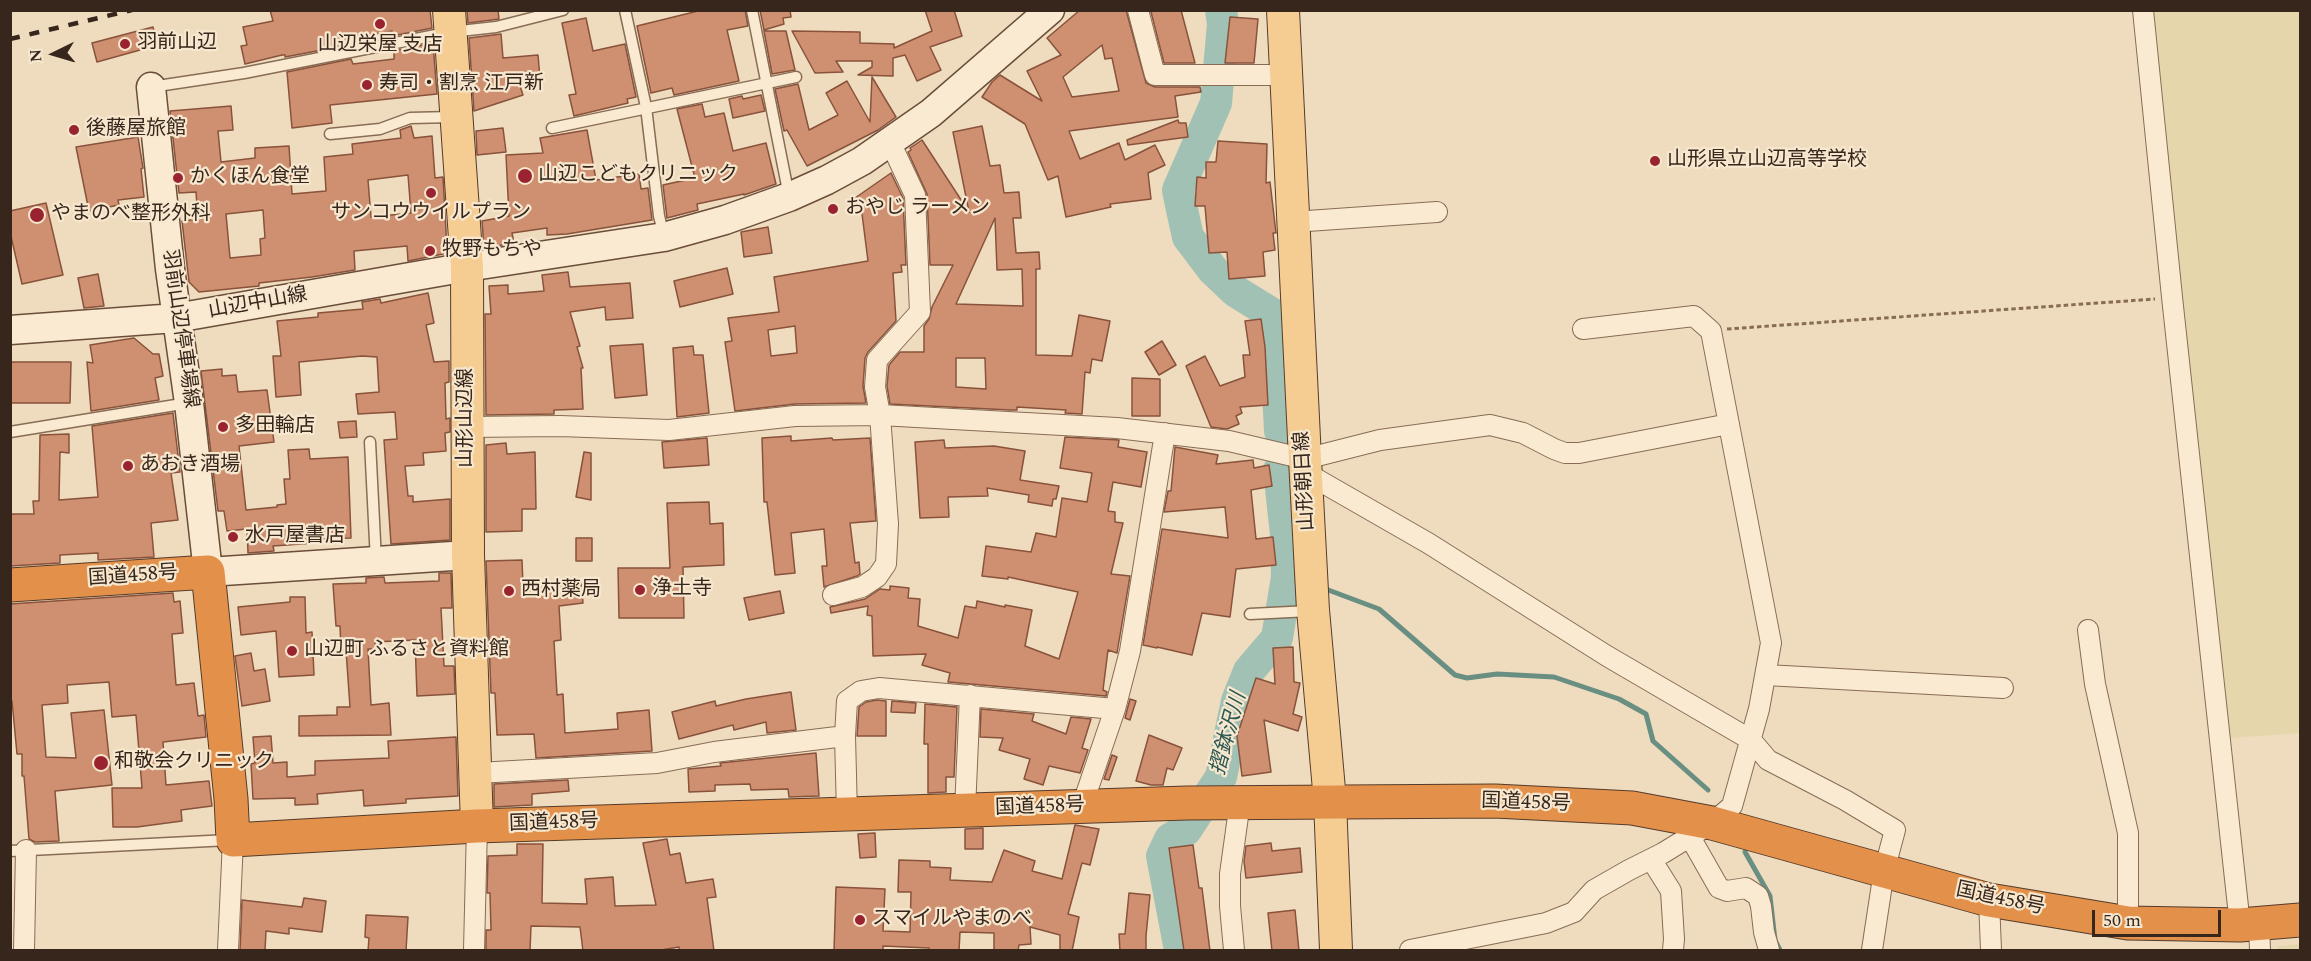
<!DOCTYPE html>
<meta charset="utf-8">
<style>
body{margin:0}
#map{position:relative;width:2311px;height:961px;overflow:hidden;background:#efdcbe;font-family:Spectral,serif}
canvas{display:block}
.frame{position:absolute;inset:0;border:12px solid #37261b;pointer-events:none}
.north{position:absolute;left:24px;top:24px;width:60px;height:60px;-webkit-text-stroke:4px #f6e7ce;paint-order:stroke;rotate:265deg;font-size:16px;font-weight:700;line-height:24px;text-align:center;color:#37261b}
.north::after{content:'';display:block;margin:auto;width:21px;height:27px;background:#37261b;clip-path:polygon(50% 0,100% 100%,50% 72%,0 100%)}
.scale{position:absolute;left:2092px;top:910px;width:129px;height:27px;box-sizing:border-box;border:3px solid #37261b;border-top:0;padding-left:8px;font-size:18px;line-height:21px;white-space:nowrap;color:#37261b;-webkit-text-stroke:4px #f6e7ce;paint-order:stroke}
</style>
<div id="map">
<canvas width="2311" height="961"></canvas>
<div class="frame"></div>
<div class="north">N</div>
<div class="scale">50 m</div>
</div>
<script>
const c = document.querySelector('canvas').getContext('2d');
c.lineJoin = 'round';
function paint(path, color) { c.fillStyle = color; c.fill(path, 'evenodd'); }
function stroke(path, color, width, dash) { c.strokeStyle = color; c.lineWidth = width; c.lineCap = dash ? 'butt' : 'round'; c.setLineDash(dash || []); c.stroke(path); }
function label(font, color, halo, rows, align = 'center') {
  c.font = font + ' Spectral,"Noto Sans JP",serif'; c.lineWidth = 4.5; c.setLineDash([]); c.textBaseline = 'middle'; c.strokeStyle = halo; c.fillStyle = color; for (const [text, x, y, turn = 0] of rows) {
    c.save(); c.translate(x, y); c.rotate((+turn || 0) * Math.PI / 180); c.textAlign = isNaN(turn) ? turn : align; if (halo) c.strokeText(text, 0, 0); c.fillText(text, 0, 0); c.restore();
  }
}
paint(new Path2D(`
 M2150,11H2300V733L2229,738Z
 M2300,944V950H2276L2278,946Z`), '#e5d6ab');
stroke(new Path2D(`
 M1323,588L1379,609L1455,675L1467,678L1497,674L1554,677L1619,699L1646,714L1653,741L1708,790
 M1745,852L1770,896L1775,940L1780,950`), '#698f82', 5);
stroke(new Path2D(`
 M1221,10L1223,24L1216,103L1178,190L1181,205L1188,237L1213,270L1235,291L1274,315L1280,431
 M1180,950L1162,856L1170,839L1186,830L1221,777L1237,701L1249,671L1277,638L1287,577L1286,535L1279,470`), '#a2c1b5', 32);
const building = new Path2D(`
 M270,10H430L432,28L392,36V31L346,39L348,45L285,57V55H282L245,64L241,46L247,45L243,27L273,21Z
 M467,10H498L499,19L468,23Z
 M702,10H745L748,26L727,30L739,81L674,95L672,88L651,93L637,26Z
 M760,10H790L791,17L783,18L784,24L764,30Z
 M925,10H954L962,36L930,47L941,70L917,81L905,55L893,58V76L858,75L872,67V61H836L843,72L815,73L792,31L860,32V43L894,44V48L932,31Z
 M1080,10H1126L1146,83L1155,87H1200L1201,92L1175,96L1178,117L1069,131L1080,159L1119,143L1125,160L1155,145L1165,165L1148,173L1151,199L1110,204L1111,207L1066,217L1058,176L1048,180L1025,124L982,97L992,82L1000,75L1042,101L1027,71L1061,55L1047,38ZM1102,45L1105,59L1112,58L1119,91L1072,97L1063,77Z
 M1155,10H1181L1195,63H1164L1151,12Z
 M1230,17L1258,19L1254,63H1225Z
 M586,18L593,51L625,44L636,97L627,99L628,103L574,116L569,95L576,94L562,23Z
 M153,27L158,45L97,62L92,43Z
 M764,31H786L795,70L772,74Z
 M501,34L503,58L538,55L540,78L518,80L523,95L474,111L469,38Z
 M433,43L437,94L330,105L332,123L292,128L287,72L351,59L353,64L394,59V51Z
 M872,77L896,117L878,130L807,166L787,130L784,131L775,89L798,84L809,130L838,115L826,93L847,81L870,122Z
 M761,95L765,111L733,118L729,99L742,96L743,99Z
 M702,104L705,117L724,113L733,151L766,143L776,184L744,195V194L697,204L698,210L667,218L663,185L695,178L677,109Z
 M231,106L233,130L218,131L221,162L255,158V148L289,146L292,194L326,191L324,157L353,154L352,144L401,138L400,130L411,126L414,138L432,136L435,178L443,177L447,249L443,254L408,261L407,246L354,251L355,270L312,277L259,283V286L199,292L189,282L182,221L198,219L196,192L179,193L170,111ZM408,175L411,213L371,217L368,180ZM263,210L265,238L260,239L261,255L230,258L226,214Z
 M1178,120L1179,123H1186L1188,137L1128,145L1127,140Z
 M982,126L990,166L1000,165L1004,193L1019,192L1021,218H1013L1016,253L1039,252L1040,269H1036V355L1072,356L1079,315L1110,321L1102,361L1092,359L1090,373L1085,372L1082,414L1065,413L1066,410L1017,407V410H1010L890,404L887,386L889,365L900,352H924V326L929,319L932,307L953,265H930L927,194L908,152L911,150L910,148L922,140L969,212L953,132ZM995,218L997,270L1022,269L1023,306L956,304ZM956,358H985L986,389L956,387Z
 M503,128L506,152L477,155L476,131Z
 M587,130L596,180L639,174L641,189L648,188L652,220L567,234L547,235V228L512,233L514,243L484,248L482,221L509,216L506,155L543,153L540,138Z
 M138,137L143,168L141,169L144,197L118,200L119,205L89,211L76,147Z
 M1218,141L1267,144L1266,183L1270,182L1276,233H1273L1275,250L1263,252L1265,276L1229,279L1227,252L1209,253L1205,206H1195L1197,177L1206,178V162H1216Z
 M891,173L903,198L906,265H901L902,272L893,273L896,321L868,352L865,358L863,386L866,403L795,404L735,411L725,342L732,341L728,318L779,312L774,277L868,261L861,206L855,198ZM795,326L797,353L771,356L768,330Z
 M46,203L63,275L22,284L10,232V211Z
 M768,227L772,253L744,257L741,232Z
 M727,268L733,294L680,307L674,281Z
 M568,272L570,287L630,283L633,318L606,320L605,307L570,312L580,346L577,347L583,368H581L583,409L554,410V414L486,415L485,314H491L489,286L508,285V294L544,291L542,275Z
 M98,274L104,306L84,308L78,278Z
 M428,293L434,323L426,325L434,362L449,361V382L445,383L446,419L450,418V432L445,433L446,451L423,453L424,465L405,466L408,496H413V502L450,499V540L391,544L384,440L397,439L395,412L358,414L356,394L379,392L377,357L362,356L299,362L301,395L276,397L273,356H281L277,321L318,317V313L363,309L362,302L380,299L381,303Z
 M1261,319L1265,347L1268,405L1240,407L1242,413L1236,416L1239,424L1227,429L1211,427L1186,366L1205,356L1220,386L1245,377L1243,355H1250L1245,321Z
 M134,338L153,354H159L163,376L155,378L159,400L91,411L87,362L93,363L90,345Z
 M1162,341L1176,365L1159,375L1145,352Z
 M643,344L647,395L615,398L610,346Z
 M693,346L694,355H703L709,413L677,417L673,348Z
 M10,362H71L70,403H10Z
 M222,369V376L236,375L238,392L267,390L274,442L239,446L246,510L277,507V505L286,504L284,479H290L288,450L309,449L310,459L348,457L351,538L316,539V543L273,546L274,551L248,553L247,529L227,531L224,511H218L201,371Z
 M1132,378L1160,379V416H1132Z
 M173,413L180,472L171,473L178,520L151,523L154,557L98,560V553L60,555V563L10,566V514H34L33,501H39L40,435L69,434V453L60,452L59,500L98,497L92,426Z
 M356,421L357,437L340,438L338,422Z
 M791,436V441L832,438L833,440L870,438L876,521L850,523L855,563L859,562L860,574L857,576L824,587L822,566H827L824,529L791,533L795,573L775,575L767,502H764L762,438Z
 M1065,437L1119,440L1118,447L1147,452L1141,487L1113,482L1108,511L1115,512V522L1123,523L1111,574L1130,576L1117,653L1108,650L1103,690L1107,692L1106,696L948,682L950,673L922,665L926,654L873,656L872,616L867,615L868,606L831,613L830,607L865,599L880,589L890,590V586L909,588L908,598L920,599L918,626L958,638L965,606L976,608L977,601L1005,607V605L1032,610L1025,646L1059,659L1078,592L1008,577V579L982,576L986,546L1031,552L1036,533L1056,537L1062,498L1087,502L1092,473L1060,468Z
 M707,438L709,465L664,468L662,442Z
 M944,440L945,448L994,446L1025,451L1020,480L1059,486L1056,499H1053L1052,506L1028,502L1029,495L987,488L988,496L948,497L949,517L920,518L915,442Z
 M506,443L507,454L535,452L536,509H522V531L486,532V445Z
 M1175,447L1218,455L1216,464L1253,460L1254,468L1269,465L1272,486L1251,490L1256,539L1273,537L1276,565L1236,569L1230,617L1202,613L1192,655L1157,647V648L1143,645L1162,529L1228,538L1225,507L1164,512L1168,491H1171Z
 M584,452L591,453V500L576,497Z
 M709,502L710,524L723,523L724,565L683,567L684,618H619L618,568H670L667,503Z
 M576,538H592V561H576Z
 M522,560L523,585L581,581L583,603L559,606L561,640L554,641L557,695L563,694L565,733L618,729L617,713L649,710L652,751L536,758L534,734L497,735L495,693H491L486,561Z
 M439,573H451L452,608H441L444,666H454L455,694L417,696L415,640L375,642L376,649H368L371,705L389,703L391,735L299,736V716L337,715V707H350L346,650H341L340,626H336L333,584L366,583V578L384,577L385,583L439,581Z
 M780,591L784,613L749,620L744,598Z
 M173,593L174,602L180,601L183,633L172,634L176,685L194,683L198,716L204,715L206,737L163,742L166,785L209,781L212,806L181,810L182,821L137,827H113L112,788H142L136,715L112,717L109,682L67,685L68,703L42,705L46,757L76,758L71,713L104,710L112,785L55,791L59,841L35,842L29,839L24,776H22V754H17L12,701H10V604Z
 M290,597H305L306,633L312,632L314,675L279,677L276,631L241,635L238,607L290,602Z
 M1293,647L1294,682L1300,683L1293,714L1302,717L1298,731L1264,720L1271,772L1242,776L1237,736L1256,678L1275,684L1273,648Z
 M251,653L254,671L265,669L270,701L242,706L235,656Z
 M791,692L796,730L767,733L766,722L734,730L733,725L679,739L672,712L715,701L716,706L746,699Z
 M1130,699L1136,701L1130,720L1125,718Z
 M877,700L886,701V736H857L859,707L866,702Z
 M892,701L916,703L915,713L891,712Z
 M925,704L957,707L954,777H946V792L928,793V744H924Z
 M981,709L1034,714L1032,721L1066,734L1071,717L1091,719L1082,748L1088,750L1080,773L1049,766L1043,785L1024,779L1030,759L999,750L1003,738L980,737Z
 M1149,735L1182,748L1173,770L1167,768L1163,785H1151L1136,781Z
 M271,736L273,763L287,762V777L315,775V761L389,758L388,741L456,737L458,796L406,799V803L364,806L363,790L317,794L318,804L295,805V798L253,799L251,764L255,763L253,737Z
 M816,753L819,796L789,797L788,789L751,790L750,784L715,785V791L689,792L688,769L721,766L720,763Z
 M1112,755L1117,757L1109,780L1104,779Z
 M568,780L569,791L532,794V805L494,807V784Z
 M1075,825L1099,829L1090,865L1082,863L1068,914L1079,917L1072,951H1060V935L1030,927L1031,944L1019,945L1018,951H994V933L960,932L959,951H929V948L883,946V951H834L836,887L885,889L883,931L910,932L911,892H898L899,860L930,861V867L951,868L950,880L992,882L1004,850L1035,861L1032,871L1062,879Z
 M983,828V849H965V829Z
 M875,833L876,857L860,858L858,834Z
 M667,839L670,855L680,853L686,883L713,879L716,897L707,898L714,951H679V947L655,951H583L580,927L531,926L530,951H486V930H491L490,893H487L488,856L517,855V844H543L542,903L587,904L585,879L613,877L615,906L656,905L643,843Z
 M1271,843L1272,851L1300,848L1302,872L1246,878L1244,861L1246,846Z
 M1193,845L1199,888H1202L1210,951H1184L1169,848Z
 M1129,893L1150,895L1146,936V951H1120L1119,934H1125Z
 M304,898L326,901L322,932L289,928V934L266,931L265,951H240L242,900L302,907Z
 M1295,910L1299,951H1272L1268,913Z
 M366,915L408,917L406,951H368L369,938L365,937Z`);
paint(building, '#cf9072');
stroke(building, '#88523b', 1.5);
const lane = new Path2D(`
 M625,10L646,107L659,216L664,236
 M752,10L789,196
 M151,87L244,73L451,32L496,27L563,10
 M552,128L796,77
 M330,134L380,129L410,118L453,117
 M10,432L188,403
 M370,442L376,561
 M1250,614L1310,611
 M10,851L229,840`);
const street = new Path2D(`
 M1138,10L1155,75H1285
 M2143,10L2172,297L2240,925
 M1293,222L1437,212
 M468,427L560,426L669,430L795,416L880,415L1117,428L1229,441L1305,459L1380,440L1490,425L1523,433L1554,449L1565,453H1579L1729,424
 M1306,473L1428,543L1607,656L1751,740L1768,760L1845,800L1895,830L1884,871L1872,950
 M833,595L862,587L877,577L886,564L888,524L880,415L875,387L877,360L920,312L915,195L890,142
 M2088,630L2095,684L2128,833V923
 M1766,675L2003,688
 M477,773L657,763L714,752L845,736
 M1082,806L1115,709L1130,651L1165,433
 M965,810L970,695
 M847,814L845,736L847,701L861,691L879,688L1115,709
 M1690,837L1719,888L1727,891L1746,888L1758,896L1761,906L1764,932L1769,950
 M1651,859L1671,891L1674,939L1673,950
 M1989,900L1991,950
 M2259,924L2260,950
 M24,950L26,850
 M228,950L233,840
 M474,950L477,826
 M1234,950L1230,906V874L1240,802
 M1410,950L1546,923L1574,912L1594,890L1629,870L1663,853L1712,823L1732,806L1759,709L1771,643L1711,331L1694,316L1583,329`);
const secondary = new Path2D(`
 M151,87L170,269L189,403L208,572L468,555
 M10,330L176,318L467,267L664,237L725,220L789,197L827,180L862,161L931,113L1050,10`);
const primary = new Path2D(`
 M449,10L467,267L468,555L477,826
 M1283,10L1305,459L1313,610L1330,801L1336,950`);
const highway = new Path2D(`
 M10,585L208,572L231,799L233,840L477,826L1187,803L1495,801L1632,808L1712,823L1989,900L2128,923L2240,925L2300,920`);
stroke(lane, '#886c56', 13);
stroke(street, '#886c56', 22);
stroke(secondary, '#6a4d3a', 31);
stroke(primary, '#553b2b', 34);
stroke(highway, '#553b2b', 35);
stroke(new Path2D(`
 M1727,329L2155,299`), '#886c56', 3, [4.5, 3]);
stroke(lane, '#faead1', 10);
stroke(street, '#faead1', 20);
stroke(secondary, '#faead1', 28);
stroke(primary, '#f5cd93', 32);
stroke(highway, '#e3914a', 33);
stroke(new Path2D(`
 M10,39L132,10`), '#37261b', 4.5, [10, 10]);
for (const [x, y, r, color] of [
 [380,24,6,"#992430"],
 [125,44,6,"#992430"],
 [367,85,6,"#992430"],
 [74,130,6,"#992430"],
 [1655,161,6,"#992430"],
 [525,176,8,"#992430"],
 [178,178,6,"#992430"],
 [431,193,6,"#992430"],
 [833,209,6,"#992430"],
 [37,215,8,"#992430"],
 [430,251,6,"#992430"],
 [223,427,6,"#992430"],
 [128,466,6,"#992430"],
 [233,537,6,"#992430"],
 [640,590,6,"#992430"],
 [509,591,6,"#992430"],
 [292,651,6,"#992430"],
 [101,763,8,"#992430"],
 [860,920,6,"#992430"]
]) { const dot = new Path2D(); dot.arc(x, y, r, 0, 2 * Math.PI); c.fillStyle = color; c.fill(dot); stroke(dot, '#f6e7ce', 2); }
label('20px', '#37261b', '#f6e7ce', [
 ["羽前山辺",137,44],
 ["山辺栄屋 支店",380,46,"center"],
 ["寿司・割烹 江戸新",379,85],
 ["後藤屋旅館",86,130],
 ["山形県立山辺高等学校",1667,161],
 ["山辺こどもクリニック",538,176],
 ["かくほん食堂",190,178],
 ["おやじ ラーメン",845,209],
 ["サンコウウイルプラン",431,214,"center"],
 ["やまのべ整形外科",51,215],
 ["牧野もちや",442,251],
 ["多田輪店",235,427],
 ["あおき酒場",140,466],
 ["水戸屋書店",245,537],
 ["浄土寺",652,590],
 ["西村薬局",521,591],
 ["山辺町 ふるさと資料館",304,651],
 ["和敬会クリニック",114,763],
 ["スマイルやまのべ",872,920]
], 'left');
label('20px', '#37261b', '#f6e7ce', [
 ["山辺中山線",258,304,-10],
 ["羽前山辺停車場線",179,329,82],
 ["山形山辺線",467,418,-90],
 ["山形朝日線",1306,481,-93],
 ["国道458号",133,577,-4],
 ["国道458号",1526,804,2],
 ["国道458号",1040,808,-2],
 ["国道458号",554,824,-2],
 ["国道458号",2000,900,12]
]);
label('italic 21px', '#2a5750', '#f6e7ce', [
 ["摺鉢沢川",1230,734,-75]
]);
</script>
